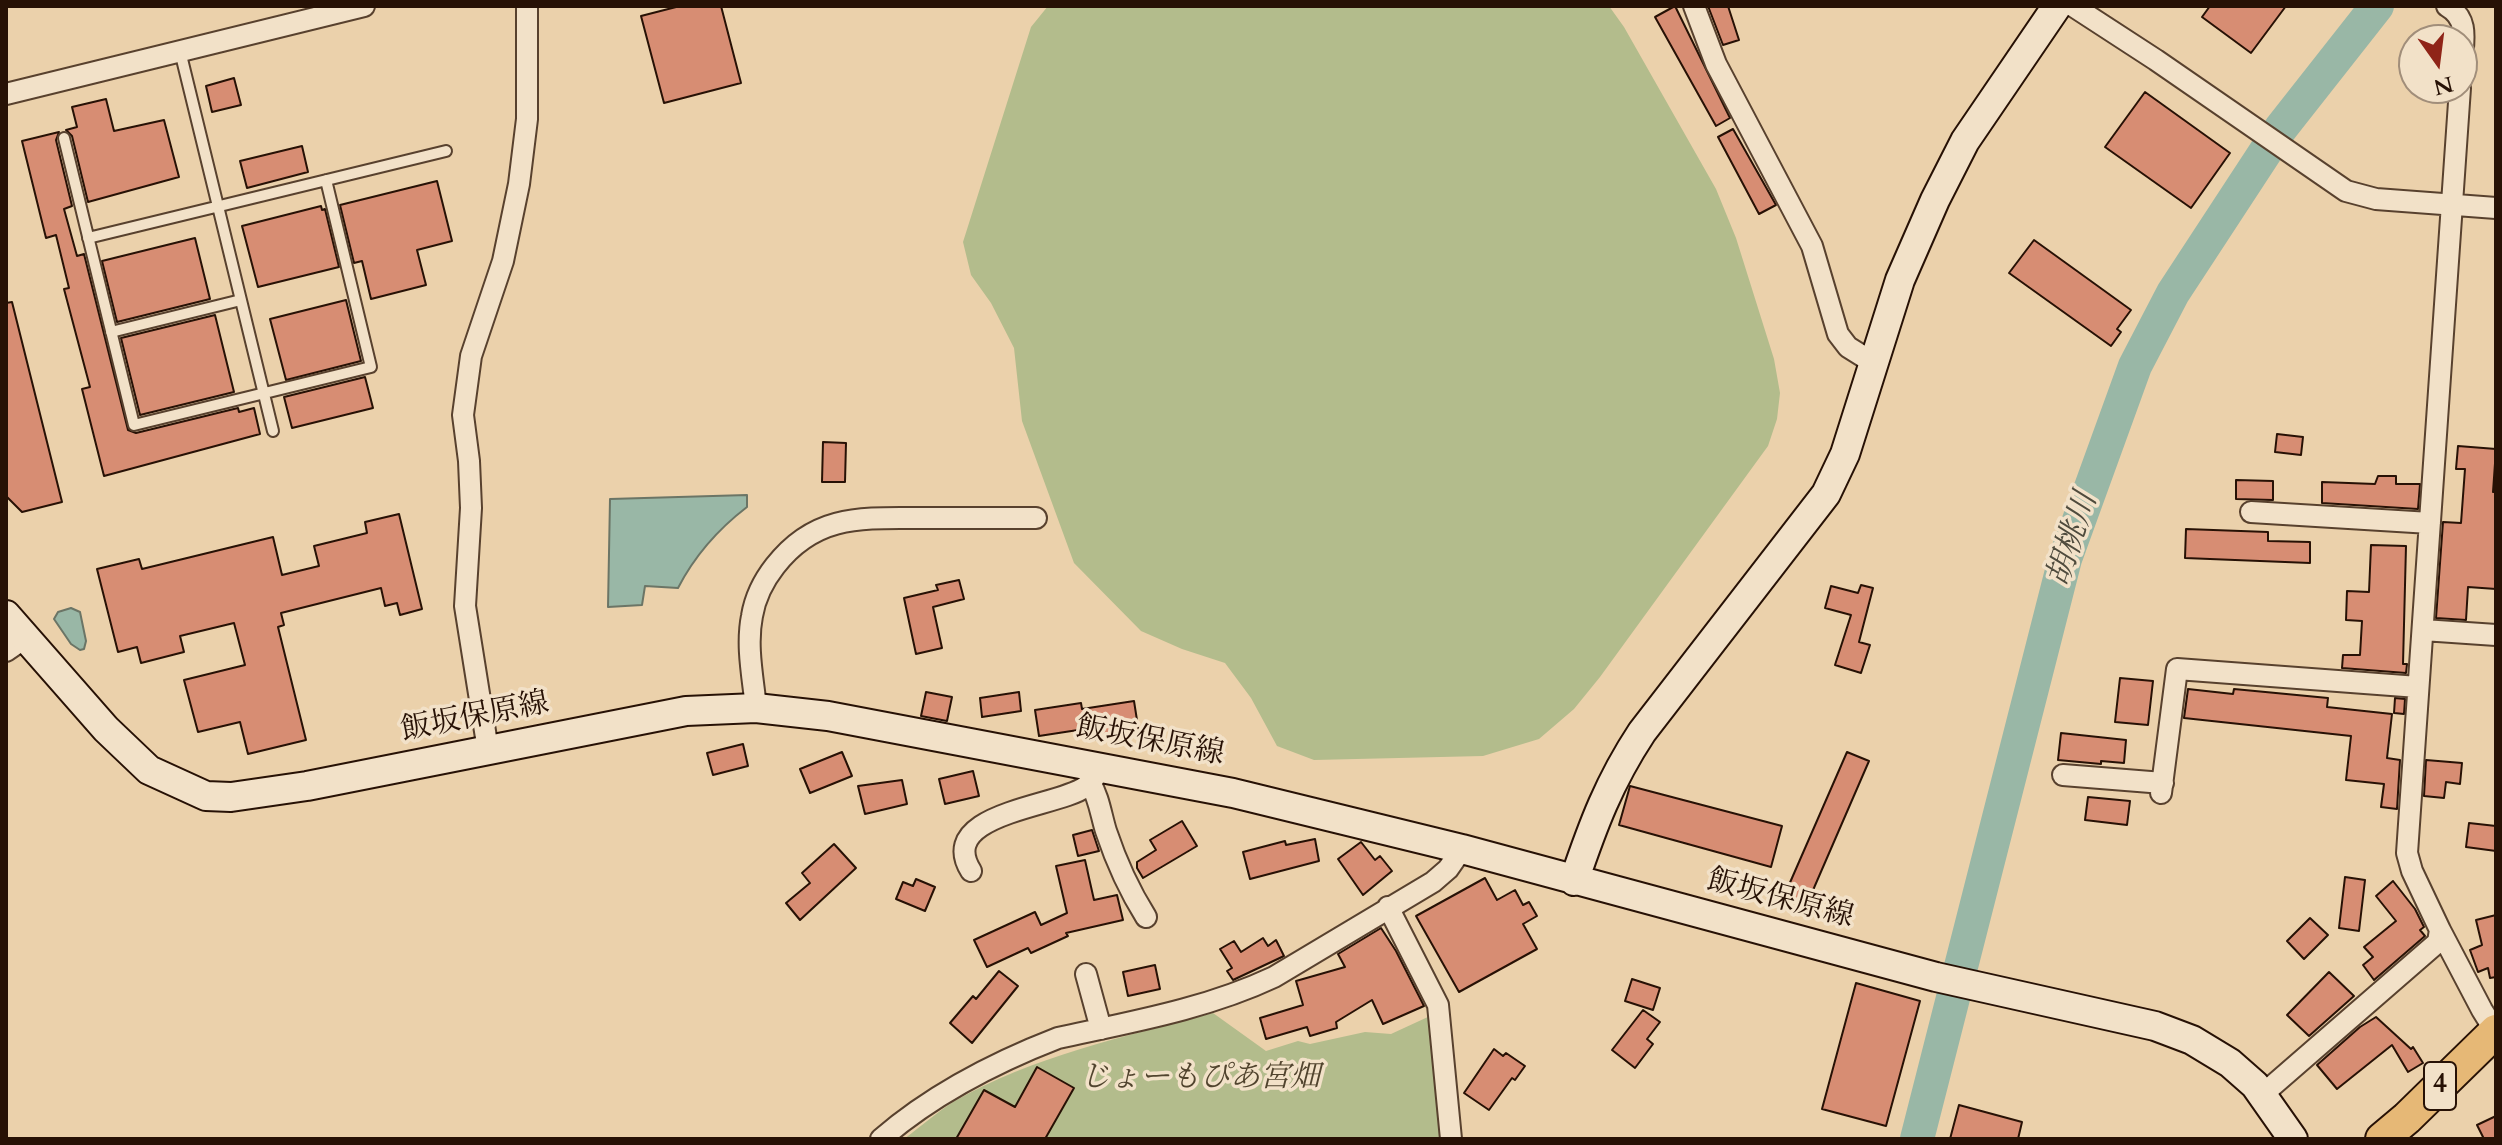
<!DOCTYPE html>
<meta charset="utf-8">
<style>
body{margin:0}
#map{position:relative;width:2502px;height:1145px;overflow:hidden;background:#ebd1ab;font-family:Cardo,serif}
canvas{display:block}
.frame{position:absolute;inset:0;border:8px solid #271105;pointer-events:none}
.north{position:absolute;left:2398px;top:24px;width:80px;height:80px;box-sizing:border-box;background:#f2e1c8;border:2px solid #a18e7a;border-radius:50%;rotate:166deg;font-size:22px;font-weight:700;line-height:32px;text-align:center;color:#271105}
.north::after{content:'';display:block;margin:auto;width:28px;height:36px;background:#8f2418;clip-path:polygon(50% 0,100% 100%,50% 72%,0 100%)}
</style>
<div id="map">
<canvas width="2502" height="1145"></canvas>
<div class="frame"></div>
<div class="north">N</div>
</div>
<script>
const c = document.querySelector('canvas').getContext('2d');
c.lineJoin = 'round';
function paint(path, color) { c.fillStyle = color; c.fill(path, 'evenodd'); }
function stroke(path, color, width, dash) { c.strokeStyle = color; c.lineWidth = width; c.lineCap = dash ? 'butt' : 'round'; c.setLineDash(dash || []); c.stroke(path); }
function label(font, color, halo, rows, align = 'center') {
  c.font = font + ' Cardo,"Noto Serif JP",serif'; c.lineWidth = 7; c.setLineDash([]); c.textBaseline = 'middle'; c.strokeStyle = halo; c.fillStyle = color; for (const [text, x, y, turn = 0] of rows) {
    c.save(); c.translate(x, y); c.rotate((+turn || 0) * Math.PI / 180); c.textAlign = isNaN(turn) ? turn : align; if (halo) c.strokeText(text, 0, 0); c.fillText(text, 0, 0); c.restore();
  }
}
paint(new Path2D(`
 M1048,6H1609L1624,27L1716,189L1736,238L1774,359L1780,393L1777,419L1768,446L1600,677L1574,709L1539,739L1483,756L1314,760L1277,746L1251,698L1225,663L1182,649L1141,631L1074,563L1022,421L1014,348L991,303L971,275L963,242L1031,27Z
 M1213,1013L1266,1051L1298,1041L1310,1044L1365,1032L1391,1034L1430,1016L1443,1139H904C920,1127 936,1113 953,1102C1033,1056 1124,1037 1213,1013Z`), '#b3bc8c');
const water = new Path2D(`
 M747,495V507C717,530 695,555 678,588L645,586L642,605L608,607L610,499Z
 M71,608L80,612L86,641L84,649L80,650L71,644L54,619L58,612Z`);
paint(water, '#99b7a6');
stroke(water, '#6b7566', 2);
stroke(new Path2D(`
 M1917,1139L2065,559L2135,366L2173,293L2281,128L2377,6`), '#99b7a6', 34);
const building = new Path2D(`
 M680,6H721L741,83L664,103L641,16Z
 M1675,6L1730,118L1716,126L1655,17Z
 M1708,6H1728L1739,40L1723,45Z
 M2210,6H2286L2251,53L2202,17Z
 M234,78L241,105L212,112L206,86Z
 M2145,92L2230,153L2191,208L2105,147Z
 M106,99L114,131L164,120L179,177L88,202L72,136L66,130L77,127L72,107Z
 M1733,129L1776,205L1759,214L1718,137Z
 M59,132L56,140L72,206L64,209L77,256L84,254L128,430L136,433L238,408L239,412L254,408L260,434L104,476L82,389L90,387L64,289L69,288L56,235L46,238L22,141Z
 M302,146L308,172L247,188L240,161Z
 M437,181L452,241L417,250L426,285L371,299L362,261L354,263L340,205Z
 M321,206L322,210L325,209L339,267L258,287L242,226Z
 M195,238L210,299L117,322L102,261Z
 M2034,240L2131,310L2117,329L2121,332L2111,346L2009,273Z
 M346,300L361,361L286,380L270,319Z
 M12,302L62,502L22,512L6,496V303Z
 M215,315L234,392L140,415L121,338Z
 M365,377L373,408L292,428L284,397Z
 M2277,434L2303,437L2301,455L2275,452Z
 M823,442L846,443L845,482H822Z
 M2458,446L2496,449L2493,492H2496V589L2468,587L2466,620L2436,618L2443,522L2461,523L2465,469H2456Z
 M2378,476H2396V484H2420L2418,509L2322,503V482L2375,484Z
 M2236,480L2273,481V500L2236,499Z
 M399,514L422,609L400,615L397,603L385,606L381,588L281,613L284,625L278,627L306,740L248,754L240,722L198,732L184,680L245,665L234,623L180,636L184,652L141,663L137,647L118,652L97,569L139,559L142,569L273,537L282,575L319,566L314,546L367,533L365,522Z
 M2186,529L2268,532V541L2310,542V563L2185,558Z
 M2371,545L2406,546L2403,664H2407L2406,673L2342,668L2343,655H2360L2362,621L2346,620L2347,591L2369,592Z
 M959,580L964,599L933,607L942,648L916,654L904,598L938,590L936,585Z
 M1861,585L1873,588L1859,642L1870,645L1861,673L1835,665L1851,615L1825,608L1831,586L1858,593Z
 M2120,678L2153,681L2148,725L2115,722Z
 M2188,689L2233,694L2234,689L2328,698L2327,707L2392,714L2387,758L2400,760L2397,809L2381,807L2384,784L2346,780L2351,736L2184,718Z
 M926,692L952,697L947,721L921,716Z
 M1019,692L1021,711L982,717L980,698Z
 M2395,698L2405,699L2404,714L2394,713Z
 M1134,701L1139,733L1093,740L1091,728L1039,736L1035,710L1081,703L1082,709Z
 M2061,733L2126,740L2124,763L2101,761V764L2058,760Z
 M743,744L748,766L713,775L707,753Z
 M842,752L852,776L810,793L800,769Z
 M1847,752L1869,761L1807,904L1785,894Z
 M2426,760L2462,763L2460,784L2446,782L2444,798L2424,796Z
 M973,771L979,796L945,804L939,779Z
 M902,780L907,804L865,814L858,786Z
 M1630,786L1782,826L1771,867L1619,825Z
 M2088,797L2130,801L2127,825L2085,820Z
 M1182,821L1197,846L1143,878L1137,868V862L1156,850L1150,840Z
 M2469,823L2496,826V851L2466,847Z
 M1092,830L1099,851L1078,856L1073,835Z
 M1315,839L1319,861L1250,879L1243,852L1285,841L1286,845Z
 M1361,842L1375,860L1380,856L1392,871L1363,895L1338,859Z
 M834,844L856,868L800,920L786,903L810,883L802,873Z
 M1085,860L1094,900L1117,895L1123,920L1066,933L1068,936L1031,953L1028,948L987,967L974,940L1035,912L1041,925L1067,913L1056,866Z
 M2345,877L2365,880L2359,931L2339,928Z
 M1485,878L1497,900L1515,890L1523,905L1529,902L1537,916L1523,924L1537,949L1459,992L1416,916Z
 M916,879L935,887L925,911L896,899L903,882L913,886Z
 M2393,881L2415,909L2424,927L2420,930L2425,936L2374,980L2363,965L2373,957L2364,947L2396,921L2376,896Z
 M2496,915V977L2490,978L2488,968L2478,972L2470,950L2482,945L2476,920Z
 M2310,918L2328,935L2304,959L2287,941Z
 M1381,928L1396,951L1424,1006L1383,1024L1372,1000L1336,1022L1337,1028L1310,1036L1307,1027L1266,1039L1260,1018L1303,1005L1296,981L1345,967L1338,954Z
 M1263,938L1268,946L1276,940L1284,956L1233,980L1227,971L1232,968L1220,949L1234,941L1241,952Z
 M1155,965L1160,989L1128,996L1123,972Z
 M999,971L1018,986L972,1043L950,1023L973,996L976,999Z
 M2329,972L2354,996L2309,1036L2287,1015Z
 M1632,979L1660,988L1653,1010L1625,1001Z
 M1856,983L1920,1001L1886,1126L1822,1109Z
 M1643,1010L1660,1022L1647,1039L1653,1044L1635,1068L1612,1050Z
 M2376,1017L2411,1049L2413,1047L2423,1063L2408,1072L2392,1045L2337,1089L2317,1065L2360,1027Z
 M1494,1049L1503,1056L1506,1053L1525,1066L1515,1080L1512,1078L1489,1110L1464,1093Z
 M1037,1067L1074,1088L1045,1139H956L984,1090L1015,1107Z
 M1959,1105L2022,1122L2018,1139H1950Z
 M2496,1116V1139H2484L2477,1125Z`);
paint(building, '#d78d73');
stroke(building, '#271105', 2);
const lane = new Path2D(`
 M180,51L273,431
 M64,138L134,425L371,367L326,180
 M88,238L446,151
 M111,332L241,300`);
const street = new Path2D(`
 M1694,6L1716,64L1812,246L1838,334L1848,347L1872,362
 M2073,6L2156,60L2346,191L2376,199L2496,208
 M2447,6C2468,18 2464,38 2462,59
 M6,94L364,6
 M2251,512L2430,523
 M2423,630L2496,635
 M6,651L25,638
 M756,708C753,678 746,646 752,616C755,598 764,580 775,566C816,513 864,518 925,518C962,518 999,518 1036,518
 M488,750L465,606L471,508L469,461L463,415L471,356L503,261L519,184L527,119V6
 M2063,775L2163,783
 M1090,783C1099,797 1101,815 1106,831C1116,861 1129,890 1146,917
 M2161,793L2177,669L2418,687
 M971,871C935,813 1058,807 1085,787C1093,782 1096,775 1099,767
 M1388,907L1438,1005L1451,1139
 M2440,930L2482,1010L2495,1031
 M1086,974L1101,1029
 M2263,1094L2438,942L2440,930L2412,871L2407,853L2460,88
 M881,1139C932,1095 996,1062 1058,1038C1131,1022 1206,1009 1274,977L1433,882L1448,869L1462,849`);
const secondary = new Path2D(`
 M6,615L106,729L149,770L206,796L231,797L307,786L686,711L756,708L828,716L1233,793L1462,849L1936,977L2155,1026L2192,1040L2230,1063L2255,1085L2293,1139
 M1574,881C1593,825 1609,782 1642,732L1826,494L1845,454L1900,280L1935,200L1965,141L2057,6`);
const primary = new Path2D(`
 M2382,1139L2407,1118L2496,1031`);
stroke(lane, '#58412e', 14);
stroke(street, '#58412e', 24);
stroke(secondary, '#271105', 32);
stroke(primary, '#271105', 36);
stroke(lane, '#f2e1c8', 10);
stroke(street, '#f2e1c8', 20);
stroke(secondary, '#f2e1c8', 28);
stroke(primary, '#e6b876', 32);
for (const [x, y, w] of [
 [2440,1086,32]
]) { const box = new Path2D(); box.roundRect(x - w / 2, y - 24, w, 48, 6); c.fillStyle = '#f2e1c8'; c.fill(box); stroke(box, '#271105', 2); }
label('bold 28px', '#271105', null, [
 ["4",2440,1086]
]);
label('30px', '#271105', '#f2e1c8', [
 ["飯坂保原線",475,718,-11],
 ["飯坂保原線",1150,742,11],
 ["飯坂保原線",1780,900,15]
]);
label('italic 30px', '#51442e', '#f2e1c8', [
 ["じょーもぴあ宮畑",1200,1079]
]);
label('italic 32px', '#4f4b3d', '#f2e1c8', [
 ["胡桃川",2074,540,-72]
]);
</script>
